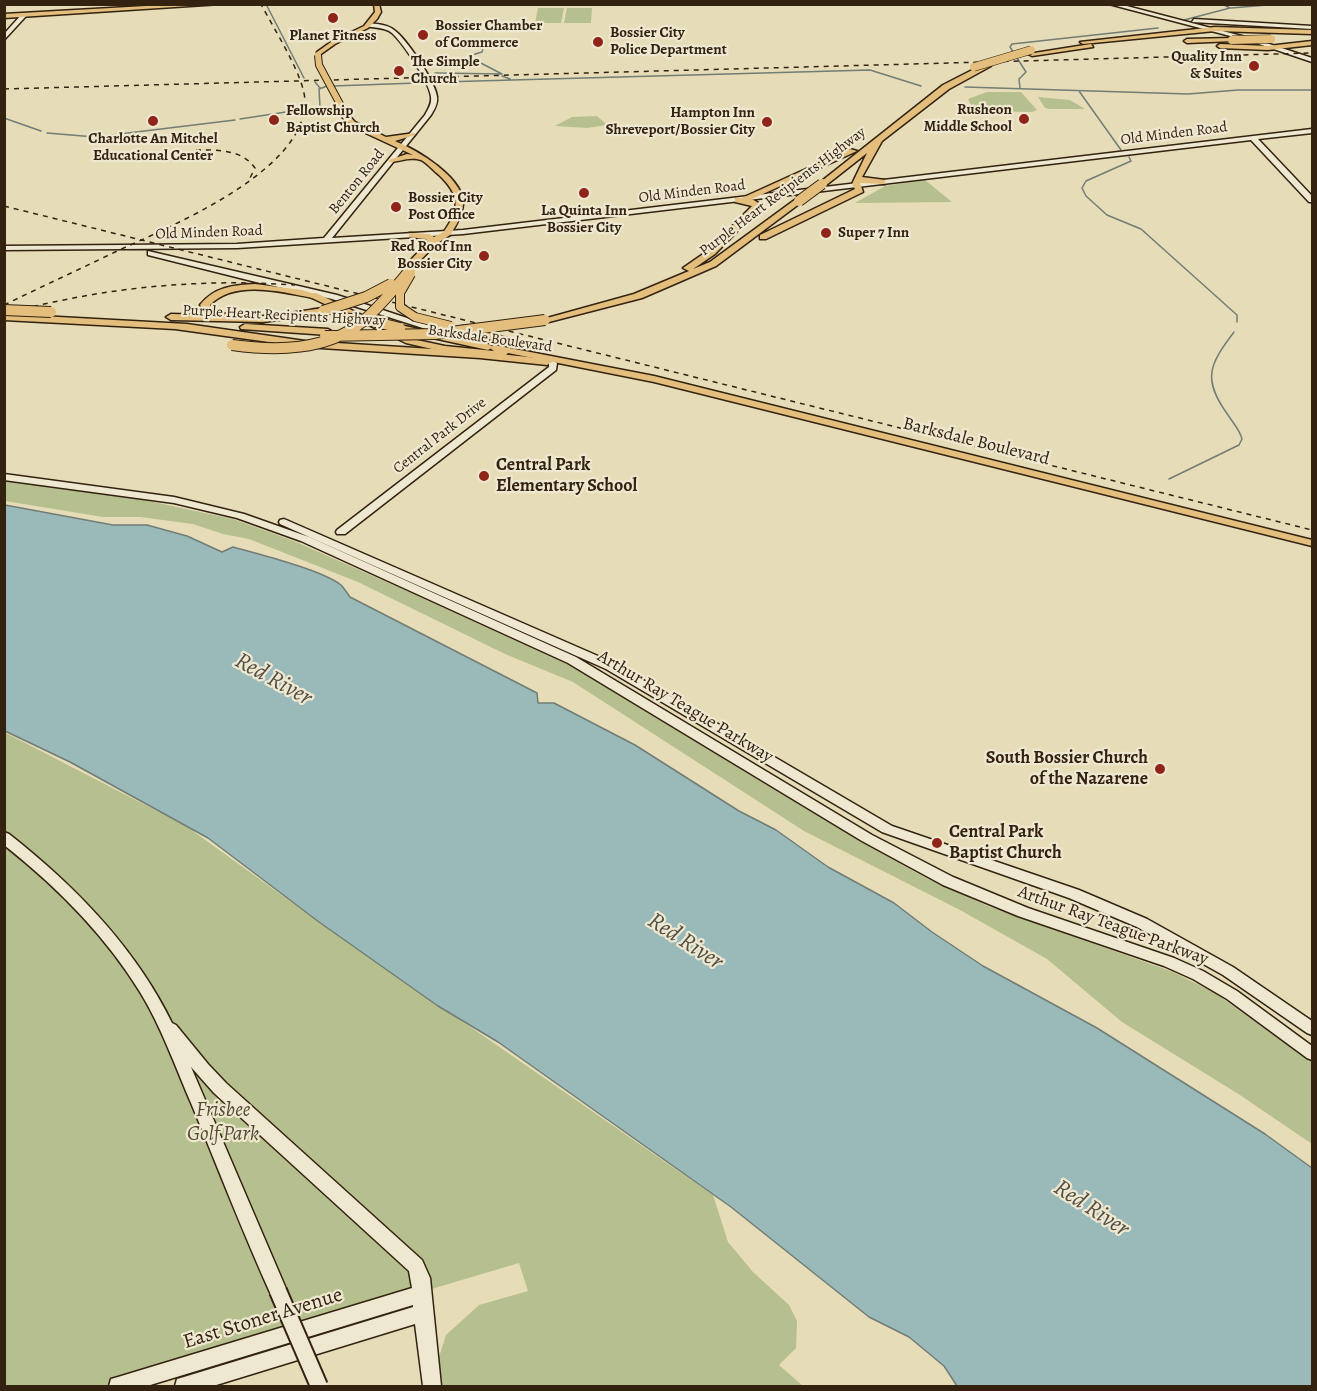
<!DOCTYPE html>
<style>
body{margin:0}
#map{position:relative;width:1317px;height:1391px;overflow:hidden;background:#e6dcb8;font-family:Alegreya,serif}
canvas{display:block}
.frame{position:absolute;inset:0;border:6px solid #332210;pointer-events:none}
</style>
<div id="map">
<canvas width="1317" height="1391"></canvas>
<div class="frame"></div>
</div>
<script>
const c = document.querySelector('canvas').getContext('2d');
c.lineJoin = 'round';
function paint(path, color) { c.fillStyle = color; c.fill(path, 'evenodd'); }
function stroke(path, color, width, dash) { c.strokeStyle = color; c.lineWidth = width; c.lineCap = dash ? 'butt' : 'round'; c.setLineDash(dash || []); c.stroke(path); }
function label(font, color, halo, rows, align = 'center') {
  c.font = font + ' Alegreya,serif'; c.lineWidth = 4.5; c.setLineDash([]); c.textBaseline = 'middle'; c.strokeStyle = halo; c.fillStyle = color; for (const [text, x, y, turn = 0] of rows) {
    c.save(); c.translate(x, y); c.rotate((+turn || 0) * Math.PI / 180); c.textAlign = isNaN(turn) ? turn : align; if (halo) c.strokeText(text, 0, 0); c.fillText(text, 0, 0); c.restore();
  }
}
paint(new Path2D(`
 M538,8H564L561,23H535Z
 M567,8H592L591,23H564Z
 M987,92H1021L1037,110L1032,112L974,111L968,99Z
 M1038,97L1070,100L1085,109H1050L1045,108Z
 M597,116L607,125L587,128L555,126L572,117Z
 M925,180L952,202L855,203L885,186Z
 M4,481L130,497L233,519L294,541L409,592L567,664L863,843L928,879L988,906L1173,972L1215,993L1312,1062V1144L1240,1095L1122,1022L1047,959L960,910L804,831L573,682L505,654L358,582L249,539L223,534L193,524L140,517H103L5,501Z
 M4,732L186,826L319,922L713,1195L728,1242L753,1272L789,1305L797,1321L796,1348L779,1365L803,1386H440L438,1360L446,1335L479,1305L528,1291L519,1263L105,1386H5Z`), '#b6c08e');
const water = new Path2D(`
 M5,505L113,525H147L187,536L222,552L233,547C258,554 322,570 341,585C344,588 347,593 350,597L537,693L538,703H554L635,745L739,811L776,830L828,867L894,903L932,932L983,966L1097,1028L1265,1134L1312,1168V1386H957L944,1366L909,1337L869,1317L731,1207L498,1042L438,1006L319,922L208,838L70,762L5,731Z`);
paint(water, '#9ab9b9');
stroke(water, '#717d75', 1.5);
stroke(new Path2D(`
 M266,4L304,78
 M1231,8L1279,4
 M1184,20L1230,8L1222,4
 M485,43L488,39
 M472,55L482,52L483,49
 M473,59L502,74
 M435,73L502,74
 M502,76L510,79
 M315,82L320,88
 M441,82L870,70L921,86
 M333,86L417,83
 M965,87L1188,94L1238,90H1312
 M1020,88L1019,79L1026,72L1010,47L1012,44L1158,28
 M1079,91L1121,150
 M309,109L320,107L319,89L327,86
 M4,118L41,131
 M240,119L299,110
 M47,133L95,137L235,120
 M1129,157L1131,161L1086,181L1082,188L1086,196L1107,215L1141,229L1237,315V322
 M1169,479L1239,445L1242,439C1240,430 1233,423 1228,415C1202,379 1209,365 1234,332`), '#717d75', 1.5);
const secondary = new Path2D(`
 M1109,4H1119L1257,40L1312,58V62L1253,42Z
 M22,14L27,15L4,40V34Z
 M1194,19L1312,26V29L1192,22Z
 M367,23C376,24 387,24 394,30C406,38 436,83 437,97C438,104 434,110 431,115L332,238L463,230L1312,129V133L1258,139L1312,196V202H1309L1251,140L463,234L237,248L4,250V246L237,244L324,238L425,115C428,109 432,104 431,97C430,83 403,43 392,33C385,27 374,28 365,26Z
 M148,251L337,295L486,344L479,346L332,299L256,282L148,255Z
 M553,360L557,363L556,370L345,534H337L336,532L337,530L549,367V363Z
 M4,474L174,497L244,514L309,537L576,657L872,835L953,877L1028,908L1174,958L1203,971L1237,991L1312,1046V1060L1307,1058L1227,999L1193,979L1164,966L1018,916L943,885L862,841L568,663L301,541L237,518L174,503L4,480Z
 M284,519L614,663L892,826L1079,890L1147,919L1233,967L1312,1021V1035L1307,1033L1223,975L1137,927L1069,898L882,832L606,669L280,524L279,522L280,520Z
 M4,832L9,834C75,886 135,947 172,1023L176,1025L208,1064L226,1083L422,1260L430,1278L441,1386H423L415,1324L213,1386H175L177,1379L184,1377L413,1307V1305L147,1386H109L111,1379L118,1377L412,1288L409,1271L214,1093L191,1067L287,1291L284,1297L278,1299L272,1297C243,1233 218,1168 191,1103C175,1066 161,1026 140,992C105,935 56,886 4,845Z`);
const primary = new Path2D(`
 M182,4H221L4,18V14Z
 M374,4H379L381,12L377,19L368,28L335,44L321,54H317V52L331,42L364,26L375,12Z
 M339,105H343L342,108L355,122L386,137L415,133V135L395,141C417,150 465,178 463,205C462,216 456,226 450,235L443,233C460,209 461,196 439,175C434,171 427,163 421,160C409,156 400,162 389,162V160L407,154L413,155L359,130L343,118L336,108Z
 M310,293H316L412,339L445,346L494,351L490,348L494,345L654,376L1312,540V546L654,382L508,353L504,357L445,352L406,343L310,297Z
 M463,326L536,346L537,348L533,351L460,331V327Z`);
const highway = new Path2D(`
 M1215,27L1312,30V34L1215,31L1083,44L1080,42Z
 M1232,38L1234,41L1187,43L1184,41L1187,39Z
 M1312,41V45L1268,50L1220,48L1217,46L1220,44L1268,46Z
 M1091,44L1093,47L1032,56L1028,54Z
 M984,64L991,66L949,89L882,141L862,177L885,180V184L860,183L863,192L766,239H760V235L855,189L852,184L867,153L825,186L818,184L943,85Z
 M850,149L857,151L752,199L760,204V208L715,254L693,269L710,262L796,199L803,201L716,266L642,298L545,323L540,320L634,294L689,271L683,268L709,250L752,206L735,202V198H742Z
 M447,230L452,233L450,235L436,244L409,272H403V268L428,242L426,239L409,237V233L429,234L434,237Z
 M255,284L302,290L318,295L313,298C283,292 234,279 210,305C226,327 299,311 323,308L328,311L323,314L263,322L171,320L166,317L171,314L208,315L200,305C214,287 233,285 255,284Z
 M4,314L187,324L305,341L480,352L547,359L552,362L547,365L480,358L305,347L175,329L4,320Z
 M245,324L328,329L333,332L328,335L241,329L240,327Z
 M400,325L488,344L493,347L488,350L396,330V326Z`);
stroke(secondary, '#332210', 3);
stroke(primary, '#332210', 3);
stroke(highway, '#332210', 3);
paint(secondary, '#efe8d1');
paint(primary, '#e3be7c');
paint(highway, '#e3be7c');
stroke(new Path2D(`
 M4,89L1312,53
 M196,150C217,150 242,149 255,168L249,180
 M4,206L1312,530
 M4,305C41,287 78,270 115,252C169,227 303,173 305,103C306,78 273,28 261,4
 M4,314C100,288 195,278 295,285`), '#332210', 1.5, [5, 5]);
const secondaryBridge = new Path2D(`
 M278,1291L319,1386`);
const primaryBridgeFar1 = new Path2D(`
 M318,55L319,65L341,106`);
const primaryBridge = new Path2D(`
 M411,274L400,293V307L415,317L451,326`);
const highwayBridgeFar1 = new Path2D(`
 M1232,40L1271,39
 M974,67L1031,50`);
const highwayBridge = new Path2D(`
 M799,201L822,184
 M4,310L51,312
 M323,311L366,297L391,284
 M340,318L372,321L400,328
 M325,336L435,334L545,320
 M232,345C276,351 326,351 362,322C380,307 395,288 410,270`);
stroke(secondaryBridge, '#332210', 20, []);
stroke(primaryBridgeFar1, '#332210', 8, []);
stroke(primaryBridge, '#332210', 10, []);
stroke(highwayBridgeFar1, '#332210', 9, []);
stroke(highwayBridge, '#332210', 12, []);
stroke(secondaryBridge, '#efe8d1', 16);
stroke(primaryBridgeFar1, '#e3be7c', 6);
stroke(primaryBridge, '#e3be7c', 8);
stroke(highwayBridgeFar1, '#e3be7c', 8);
stroke(highwayBridge, '#e3be7c', 10);
for (const [x, y, r, color] of [
 [333,18,6,"#8f2418"],
 [423,35,6,"#8f2418"],
 [598,42,6,"#8f2418"],
 [1254,66,6,"#8f2418"],
 [399,71,6,"#8f2418"],
 [1024,119,6,"#8f2418"],
 [274,120,6,"#8f2418"],
 [153,121,6,"#8f2418"],
 [767,122,6,"#8f2418"],
 [584,193,6,"#8f2418"],
 [396,207,6,"#8f2418"],
 [826,233,6,"#8f2418"],
 [484,256,6,"#8f2418"],
 [484,476,6,"#8f2418"],
 [1160,769,6,"#8f2418"],
 [937,843,6,"#8f2418"]
]) { const dot = new Path2D(); dot.arc(x, y, r, 0, 2 * Math.PI); c.fillStyle = color; c.fill(dot); stroke(dot, '#efe8d1', 2); }
label('bold 15px', '#332210', '#efe8d1', [
 ["Bossier Chamber",435,26],
 ["of Commerce",435,43],
 ["Bossier City",610,33],
 ["Police Department",610,50],
 ["Planet Fitness",333,36,"center"],
 ["Quality Inn",1242,57,"right"],
 ["& Suites",1242,74,"right"],
 ["The Simple",411,62],
 ["Church",411,79],
 ["Rusheon",1012,110,"right"],
 ["Middle School",1012,127,"right"],
 ["Fellowship",286,111],
 ["Baptist Church",286,128],
 ["Hampton Inn",755,113,"right"],
 ["Shreveport/Bossier City",755,130,"right"],
 ["Charlotte An Mitchel",153,139,"center"],
 ["Educational Center",153,156,"center"],
 ["Bossier City",408,198],
 ["Post Office",408,215],
 ["La Quinta Inn",584,211,"center"],
 ["Bossier City",584,228,"center"],
 ["Super 7 Inn",838,233],
 ["Red Roof Inn",472,247,"right"],
 ["Bossier City",472,264,"right"]
], 'left');
label('15px', '#332210', '#efe8d1', [
 ["Old Minden Road",1174,134,-7],
 ["Benton Road",357,182,-51],
 ["Old Minden Road",692,192,-7],
 ["Purple Heart Recipients Highway",783,192,-37],
 ["Old Minden Road",209,233,-2],
 ["Purple Heart Recipients Highway",284,316,3],
 ["Barksdale Boulevard",490,339,8],
 ["Central Park Drive",440,436,-38]
]);
label('18px', '#332210', '#efe8d1', [
 ["Barksdale Boulevard",976,442,14],
 ["Arthur Ray Teague Parkway",685,707,31],
 ["Arthur Ray Teague Parkway",1113,926,20]
]);
label('bold 18px', '#332210', '#efe8d1', [
 ["Central Park",496,466],
 ["Elementary School",496,487],
 ["South Bossier Church",1148,759,"right"],
 ["of the Nazarene",1148,780,"right"],
 ["Central Park",949,833],
 ["Baptist Church",949,854]
], 'left');
label('italic 21px', '#544a30', '#efe8d1', [
 ["Frisbee",223,1111],
 ["Golf Park",223,1135]
]);
label('21px', '#332210', '#efe8d1', [
 ["East Stoner Avenue",263,1319,-17]
]);
label('italic 24px', '#524f43', '#efe8d1', [
 ["Red River",273,680,29],
 ["Red River",685,942,33],
 ["Red River",1091,1209,33]
]);
</script>
